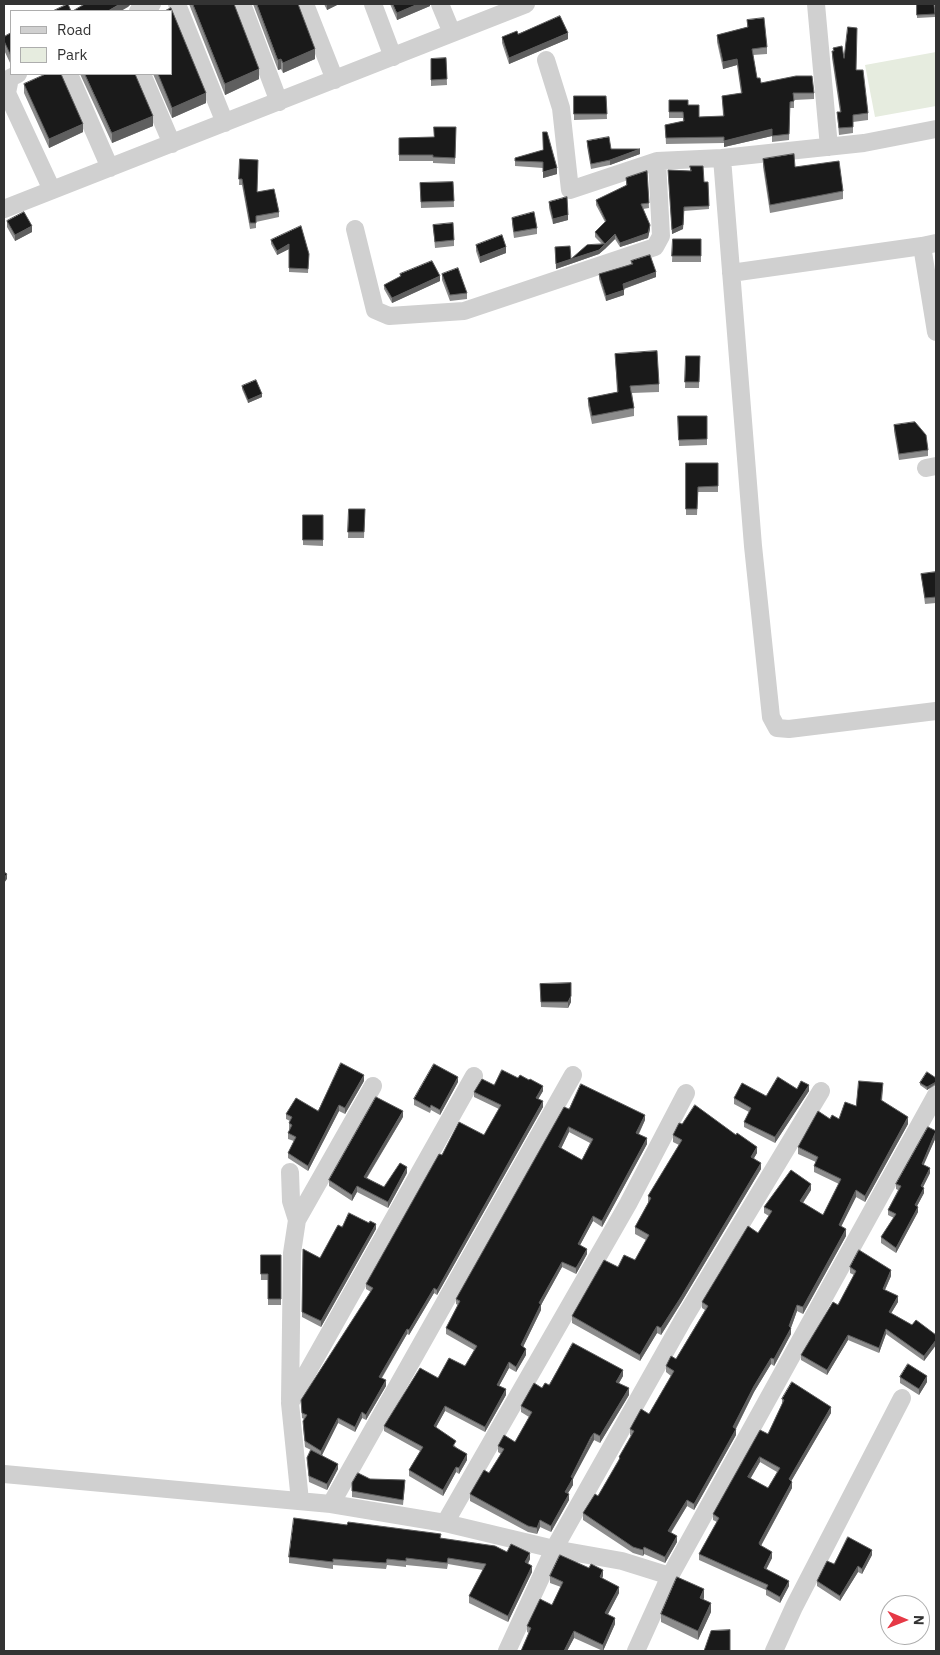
<!DOCTYPE html>
<style>
body{margin:0}
#map{position:relative;width:940px;height:1655px;overflow:hidden;background:#fff;font-family:"IBM Plex Sans",sans-serif}
canvas{display:block}
.frame{position:absolute;inset:0;border:5px solid #333;pointer-events:none}
.legend{position:absolute;left:10px;top:10px;width:162px;height:65px;box-sizing:border-box;background:#fff;border:1px solid #adadad;margin:0;padding:6px 9px;list-style:none;font-size:15px;color:#333}
.legend li{display:flex;align-items:center;gap:10px;height:25px}
.legend b{width:25px;border:1px solid #adadad}
.north{position:absolute;left:880px;top:1595px;width:50px;height:50px;box-sizing:border-box;background:#fff;border:1px solid #adadad;border-radius:50%;rotate:91deg;font-size:14px;font-weight:700;line-height:20px;text-align:center;color:#333}
.north::after{content:'';display:block;margin:auto;width:18px;height:22px;background:#e63946;clip-path:polygon(50% 0,100% 100%,50% 72%,0 100%)}
</style>
<div id="map">
<canvas width="940" height="1655"></canvas>
<div class="frame"></div>
<ul class="legend">
<li><b style="height:6px;background:#d0d0d0"></b>Road</li>
<li><b style="height:14px;background:#e6ecdf"></b>Park</li>
</ul>
<div class="north">N</div>
</div>
<script>
const c = document.querySelector('canvas').getContext('2d');
c.lineJoin = 'round';
function paint(path, color) { c.fillStyle = color; c.fill(path, 'evenodd'); }
function stroke(path, color, width, dash) { c.strokeStyle = color; c.lineWidth = width; c.lineCap = dash ? 'butt' : 'round'; c.setLineDash(dash || []); c.stroke(path); }
paint(new Path2D(`
 M936,52V106L875,117L865,65Z`), '#e6ecdf');
stroke(new Path2D(`
 M177,4L225,123
 M242,4L279,102
 M305,4L335,80
 M373,4L393,57
 M440,4L452,33
 M816,4L829,147
 M138,11L152,4
 M546,60L561,108L570,190L657,161L722,158
 M18,74L10,78L7,93L52,190
 M69,74L110,168
 M142,74L172,144
 M936,129L864,143L722,158L753,546L771,717L777,728L789,729L936,711
 M4,209L526,4
 M355,229L375,310L389,316L464,311L655,247L661,236L657,161
 M936,243L922,246L936,332
 M731,273L922,246
 M926,468L936,466
 M290,1172L291,1201L297,1220
 M290,1400L292,1253L297,1220L373,1086
 M4,1474L331,1504L445,1523L554,1549L622,1561L670,1576
 M300,1501L290,1403L474,1076
 M331,1504L573,1075
 M445,1523L628,1204L686,1093
 M507,1651L554,1549L683,1320L821,1091
 M636,1651L670,1576L936,1095
 M774,1651L794,1607L902,1398`), '#d0d0d0', 18);
paint(new Path2D(`
 M189,4H234L259,79L225,95Z
 M253,4H298L315,59L283,73L281,69L278,70Z
 M324,4H339L327,10Z
 M390,4H430V6L397,20Z
 M917,4L935,14V17L917,18Z
 M747,20L767,47V54L753,55L757,78L761,83L814,93V99L794,100V108H790L789,140L772,142V136L724,147V143L666,144L665,125L683,121V118H669V100L688,105L699,117L723,116L722,96L741,93L737,65L723,69L717,42V35L747,27Z
 M11,33V65L4,50V37Z
 M518,34L568,39L509,64L502,43V37Z
 M832,51L844,58L856,70L868,113V120L853,122V133L839,135L837,112H840L832,58Z
 M446,58L447,85L431,86V59Z
 M80,74H135L153,126L112,143Z
 M153,74H171L206,103L172,118Z
 M24,84L83,132L49,148L24,93Z
 M574,96H606L607,119L574,120Z
 M456,127L455,164L433,163V161H399V138L434,137Z
 M587,141L611,149L640,154L610,165L591,169L587,146Z
 M543,150L557,174L543,178V168L515,166V158Z
 M240,159L257,192L279,212V217L256,222V228L250,229L242,185H239Z
 M763,159L795,167L843,191V199L770,213L763,167Z
 M690,166L704,182H708L709,209L684,211L683,229L672,234L668,170L690,171Z
 M647,171L649,208L643,209L650,229L648,238L620,247L615,239L599,254L556,269L555,247L571,259L602,244L595,237V232L605,222L596,205V200L626,186V178Z
 M453,182L454,207L421,208L420,183Z
 M549,202L568,220L553,224L549,208Z
 M512,218L537,228V234L514,238L512,224Z
 M7,221L32,232L15,241L7,227Z
 M433,225L454,240V246L435,248Z
 M673,239H701V262H672Z
 M271,240L309,254L308,273L289,272V249L277,255L271,244Z
 M476,245L506,253L480,263L476,251Z
 M631,261L656,277L624,289V295L606,301L599,279V274L631,264Z
 M400,274L440,281L392,303L384,289V285L400,277Z
 M442,274L467,293V299L450,301L442,280Z
 M615,354L659,384V392L632,393L634,408V416L592,424L588,405V398L617,392Z
 M686,356H700L699,388H685Z
 M242,386L262,397L248,403L242,389Z
 M678,416H707V445L679,446Z
 M894,425L928,450V456L899,460L894,431Z
 M686,463H718V492H698L697,515H686Z
 M349,509H365L364,538H348Z
 M303,515H323V546L303,545Z
 M936,572V603L925,604L921,574Z
 M540,984L571,1002L568,1008L541,1007Z
 M936,1078V1085L927,1090L920,1085V1083Z
 M364,1081L345,1114L339,1111L308,1171L288,1158V1153L294,1141L288,1139V1133L290,1130L289,1129V1123L290,1121L286,1119V1114L318,1111Z
 M458,1082L440,1115L431,1110L430,1113L414,1105V1099Z
 M494,1085L543,1091L538,1099L543,1107L437,1295L434,1293L409,1335L407,1334L382,1378L386,1386L366,1420L362,1418L355,1432L338,1423L322,1455L338,1469L327,1490L309,1482L307,1458L311,1450L305,1447L303,1427V1421L304,1419L302,1418L301,1400L371,1292L366,1289V1284L442,1155L484,1135L499,1109L474,1097V1092Z
 M797,1089L809,1091L775,1143L744,1127V1122L749,1112L734,1104V1098L766,1096Z
 M883,1089L882,1101L908,1124L865,1202L856,1197L841,1226L846,1236L803,1314L797,1311L791,1328V1334L774,1366L771,1364L754,1392L736,1429V1435L694,1510L687,1506L671,1533L677,1542L665,1563L644,1554L643,1556L633,1553L583,1520V1513L598,1496L619,1461V1457L631,1436L630,1435V1429L649,1414L671,1376L666,1372V1366L676,1359L705,1310L702,1308V1302L758,1233L769,1216L764,1213V1207L811,1190L803,1203L823,1215L839,1184L814,1172V1166L816,1162L798,1154V1147L830,1119H839L856,1106Z
 M569,1109L645,1120L639,1134L647,1144L602,1227L593,1221L580,1245L587,1254L576,1274L562,1267L541,1305V1310L523,1347L526,1355L516,1372L509,1368L499,1386L506,1395L485,1432L445,1411L436,1427L456,1447L467,1460L459,1474L456,1472L443,1496L409,1476V1470L420,1451L384,1431V1426L438,1378L465,1366L474,1350L446,1334V1328L458,1305L456,1304V1299ZM569,1132L590,1143L582,1160L561,1148Z
 M403,1117L367,1178L384,1187L407,1173L388,1208L357,1192L352,1201L329,1186V1180Z
 M682,1124L757,1153L754,1158L761,1169L681,1303L661,1335L657,1333L640,1361L572,1323V1316L618,1267L635,1260L646,1240L635,1234V1227L648,1203V1196L679,1145L673,1142V1135Z
 M936,1137L923,1165L930,1173L923,1187L924,1193L917,1206L918,1212L896,1253L881,1243V1237L894,1218L888,1215V1210L898,1190L896,1189V1184Z
 M342,1227L376,1229L321,1327L302,1317L303,1249L320,1258Z
 M261,1255H281V1305H268V1280H261Z
 M850,1267L891,1276L885,1290L898,1302L891,1313L912,1325L936,1335V1345L924,1361L886,1334L879,1353L848,1340L827,1375L801,1360V1355L838,1305L854,1275L850,1273Z
 M623,1376L619,1383L629,1395L600,1443L594,1440L591,1444L573,1478V1485L568,1493L569,1500L551,1532L540,1527L537,1534L528,1532L470,1501V1494L489,1473L501,1454L498,1452V1446L515,1442L529,1417L521,1412V1406L542,1388L549,1385Z
 M900,1377L927,1382L919,1395L900,1383Z
 M782,1399L831,1413L791,1481L792,1488L761,1546L772,1558L766,1569L789,1586L780,1603L766,1595V1590L699,1560V1554L717,1522L713,1520V1514L768,1434L782,1404ZM760,1462L777,1472L768,1488L750,1478Z
 M370,1479L405,1485L403,1505L352,1497V1483Z
 M441,1538L507,1552L530,1559L528,1564L532,1572L508,1622L469,1603V1596L483,1570L448,1564L447,1569L406,1565V1567L387,1565L386,1569L333,1565V1569L289,1563V1557Z
 M872,1555L862,1574L858,1572L840,1601L817,1586V1581L834,1564Z
 M550,1576H603L602,1578L619,1593L607,1615L615,1624L603,1651L574,1638L567,1651H521L529,1633L527,1632V1626L552,1605L561,1587L550,1583Z
 M704,1598L703,1599L711,1612L698,1640L661,1622V1614Z`), '#8c8c8c');
paint(new Path2D(`
 M120,4H131L128,7L121,11H108Z
 M327,4H339L327,10Z
 M418,4H430V6L397,20V13Z
 M568,33V39L509,64V58Z
 M315,49V59L283,73V63Z
 M281,59V69L278,70V60Z
 M737,59V65L723,69V62Z
 M259,69V79L225,95V84Z
 M206,93V103L172,118V108Z
 M153,116V126L112,143V133Z
 M83,124V132L49,148V139Z
 M772,129V136L724,147V141Z
 M640,149V154L610,165V160Z
 M557,168V174L543,178V172Z
 M684,207L683,229L672,234V230Z
 M568,215V220L553,224V219Z
 M650,225V229L648,238L620,247V243Z
 M32,226V232L15,241V235Z
 M615,234V239L605,249V244Z
 M289,244V249L277,255V251Z
 M605,244V249L599,254L556,269V264L599,250Z
 M506,247V253L480,263V257Z
 M656,272V277L623,289V284Z
 M440,276V281L392,303V298Z
 M624,290V295L606,301V296Z
 M262,394V397L248,403V400Z
 M7,874V879L4,883V878Z
 M571,996V1002L568,1008V1002Z
 M364,1075V1081L345,1114V1108Z
 M458,1077V1082L440,1115V1110Z
 M935,1081V1084L927,1090V1087Z
 M809,1085V1091L775,1143V1137Z
 M543,1086V1091L536,1103V1098Z
 M543,1101V1107L437,1295V1290Z
 M339,1105V1111L308,1171V1166Z
 M403,1111V1117L364,1182V1177Z
 M645,1115V1120L636,1139V1133Z
 M908,1117V1124L865,1202V1196Z
 M569,1127V1132L559,1153V1147Z
 M936,1131V1137L922,1169V1164Z
 M647,1138V1144L602,1227V1221Z
 M757,1147V1153L751,1163V1157Z
 M761,1163V1169L681,1303L661,1335V1328Z
 M407,1167V1173L388,1208V1202Z
 M930,1168V1173L921,1191V1186Z
 M811,1184V1190L800,1207V1201Z
 M357,1186V1192L352,1201V1195Z
 M924,1188V1193L915,1210V1205Z
 M856,1190V1197L839,1231V1225Z
 M918,1207V1212L896,1253V1248Z
 M593,1216V1221L578,1249V1244Z
 M376,1224V1229L321,1327V1321Z
 M846,1229V1236L803,1314V1307Z
 M587,1249V1254L576,1274V1268Z
 M562,1262V1267L541,1305V1310L521,1351V1345L539,1303Z
 M891,1270V1276L883,1294V1289Z
 M434,1288V1293L409,1335V1330Z
 M898,1296V1302L889,1317V1312Z
 M797,1305V1311L789,1333V1326Z
 M657,1326V1333L640,1361V1355Z
 M791,1328V1334L774,1366V1359Z
 M407,1329V1334L379,1382V1377Z
 M886,1329V1334L879,1353V1348Z
 M848,1335V1340L827,1375V1370Z
 M936,1340V1345L924,1361V1356Z
 M526,1349V1355L516,1372V1367Z
 M771,1358V1364L754,1392L734,1432L736,1429V1435L694,1510V1504L754,1386Z
 M509,1362V1368L497,1390V1385Z
 M623,1370V1376L616,1388V1382Z
 M927,1376V1382L919,1395V1389Z
 M386,1380V1386L366,1420V1415Z
 M629,1388V1395L600,1443V1436Z
 M506,1389V1395L485,1432V1427Z
 M445,1406V1411L434,1431V1426Z
 M831,1407V1413L789,1485V1479Z
 M362,1412V1418L355,1432V1427Z
 M338,1418V1423L321,1457V1451Z
 M594,1433V1440L573,1479V1478V1485L565,1498V1492L571,1477Z
 M467,1454V1460L459,1474V1468Z
 M760,1457V1462L748,1483V1477Z
 M338,1464V1469L327,1490V1484Z
 M456,1467V1472L443,1496V1490Z
 M792,1482V1488L759,1549V1543Z
 M569,1494V1500L551,1532V1526Z
 M687,1500V1506L668,1537V1531Z
 M540,1520V1527L537,1534V1528Z
 M677,1536V1542L665,1563V1557Z
 M644,1547V1554L643,1556V1550Z
 M872,1550V1555L862,1574V1569Z
 M772,1552V1558L764,1574V1568Z
 M530,1553V1559L525,1569V1562Z
 M532,1566V1572L508,1622V1616Z
 M858,1566V1572L840,1601V1596Z
 M603,1570V1576L600,1583V1577Z
 M789,1581V1586L780,1603V1597Z
 M619,1587V1593L605,1620V1613Z
 M704,1589V1598L700,1607V1598Z
 M711,1603V1612L698,1640V1631Z
 M615,1618V1624L603,1651V1645Z
 M574,1631V1638L567,1651H564Z`), '#5f5f5f');
const building = new Path2D(`
 M68,4L71,11H53Z
 M85,4H120L108,11H73Z
 M193,4H234L259,69L225,84Z
 M257,4H298L315,49L283,63L281,59L278,60Z
 M393,4H418L397,13Z
 M917,4H934L935,14L917,15Z
 M171,8L206,93L172,108L158,74H171V11H165Z
 M560,16L568,33L509,58L502,37L517,31L518,34Z
 M764,18L767,47L752,49L757,78H760L761,83L796,76H812L814,93H793L794,101L790,102L789,134L772,136V129L724,141V137L666,138L665,125L684,121L683,112H669V100H688V105H699V117L724,116L722,96L742,93L737,59L723,62L717,35L748,27L747,20Z
 M848,27L857,28L856,70H863L868,113L853,115V127L839,128L837,112H841L832,51H834L833,48L842,46L844,58Z
 M11,33V56L4,41V37Z
 M446,58L447,79L431,80V59Z
 M46,74H61L83,124L49,139L24,84Z
 M85,74H135L153,116L112,133Z
 M574,96H606L607,114H574Z
 M434,127H456L455,158L433,157V155H399V138L434,137Z
 M543,132H547L557,168L543,172V162L515,161V158L543,150Z
 M609,137L611,149H640L610,160L591,164L587,141Z
 M794,154L795,167L839,161L843,191L770,205L763,159Z
 M240,159L258,160L257,192L274,189L279,212L256,216V223H250L242,179H239Z
 M690,166H703L704,182H708L709,206L684,207L683,225L672,230L668,170L691,171Z
 M647,171L649,203L641,204L650,225L648,233L620,243L615,234L605,244L595,232L606,221L596,200L627,185L626,178Z
 M453,182L454,201L421,202L420,183Z
 M567,197L568,215L553,219L549,202Z
 M24,212L32,226L15,235L7,221Z
 M534,212L537,228L514,232L512,218Z
 M453,223L454,240L435,242L433,225Z
 M301,226L309,254L308,269L289,268V244L277,251L271,240Z
 M502,235L506,247L480,257L476,245Z
 M673,239H701V256H672Z
 M605,244L599,250L556,264L555,247L570,246L571,259L587,245Z
 M650,255L656,272L623,284L624,290L606,296L599,274L633,264L631,261Z
 M432,261L440,276L392,298L384,285L401,276L400,274Z
 M458,268L467,293L450,295L442,274Z
 M657,351L659,384L630,386L634,408L592,416L588,398L618,392L615,354Z
 M686,356H700L699,382H685Z
 M256,380L262,394L248,400L242,386Z
 M678,416H707V439L679,440Z
 M915,422L926,435L928,450L899,454L894,425Z
 M686,463H718V486L698,487L697,509H686Z
 M349,509H365L364,532H348Z
 M303,515H323V540H303Z
 M936,572V597L925,598L921,574Z
 M4,872L7,874L4,878Z
 M571,983V996L568,1002H541L540,984Z
 M341,1063L364,1075L345,1108L339,1105L308,1166L288,1153L296,1137L288,1133L292,1125L289,1123L292,1117L286,1114L296,1098L318,1111Z
 M434,1064L458,1077L440,1110L431,1105L430,1108L414,1099Z
 M502,1070L518,1078L520,1075L529,1080L530,1079L543,1086L536,1098L543,1101L437,1290L434,1288L409,1330L407,1329L379,1377L386,1380L366,1415L362,1412L355,1427L338,1418L321,1451L305,1441L303,1421L307,1415L302,1413L301,1400L373,1288L366,1284L439,1154L442,1155L459,1122L484,1135L501,1105L474,1092L482,1079L494,1085Z
 M927,1072L936,1078V1082L927,1087L920,1083Z
 M778,1077L797,1089L801,1081L809,1085L775,1137L744,1122L751,1108L734,1098L742,1083L766,1096Z
 M859,1081L883,1083L881,1100L908,1117L865,1196L856,1190L839,1225L846,1229L803,1307L797,1305L789,1326L791,1328L774,1359L771,1358L754,1386L733,1427L736,1429L694,1504L687,1500L668,1531L677,1536L665,1557L644,1547L643,1550L633,1547L583,1513L595,1494L598,1496L620,1458L619,1457L634,1431L630,1429L641,1409L649,1414L674,1371L666,1366L671,1356L676,1359L708,1306L702,1302L748,1226L758,1233L772,1211L764,1207L791,1170L811,1184L800,1201L823,1215L841,1179L814,1166L818,1157L798,1147L818,1111L830,1119L832,1115L839,1119L845,1102L856,1106Z
 M581,1084L645,1115L636,1133L647,1138L602,1221L593,1216L578,1244L587,1249L576,1268L562,1262L539,1303L541,1304L521,1345L526,1349L516,1367L509,1362L497,1385L506,1389L485,1427L445,1406L434,1426L456,1441L453,1446L467,1454L459,1468L456,1467L443,1490L409,1470L423,1447L384,1426L420,1368L438,1378L449,1358L465,1366L477,1346L446,1328L460,1301L456,1299L564,1107L569,1109ZM569,1127L593,1139L582,1160L559,1147Z
 M376,1097L403,1111L364,1177L384,1187L400,1163L407,1167L388,1202L357,1186L352,1195L329,1180Z
 M695,1105L736,1135L737,1133L757,1147L751,1157L761,1163L681,1297L661,1328L657,1326L640,1355L572,1316L604,1260L618,1267L624,1255L635,1260L649,1235L635,1227L651,1198L648,1196L682,1140L673,1135L679,1123L682,1124Z
 M928,1127L936,1131L922,1164L930,1168L921,1186L924,1188L915,1205L918,1207L896,1248L881,1237L896,1214L888,1210L901,1186L896,1184Z
 M349,1213L369,1223L370,1221L376,1224L321,1321L302,1312L303,1249L320,1258L338,1225L342,1227Z
 M859,1250L891,1270L883,1289L898,1296L889,1312L912,1325L916,1320L936,1335V1340L924,1356L886,1329L879,1348L848,1335L827,1370L801,1355L833,1302L838,1305L856,1271L850,1267Z
 M261,1255H281V1299H268V1274H261Z
 M573,1343L623,1370L616,1382L629,1388L600,1436L594,1433L591,1437L571,1477L573,1478L565,1492L569,1494L551,1526L540,1520L537,1528L528,1526L470,1494L484,1470L489,1473L504,1449L498,1446L504,1435L515,1442L532,1412L521,1406L534,1383L542,1388L545,1383L549,1385Z
 M908,1364L927,1376L919,1389L900,1377Z
 M792,1382L831,1407L789,1479L792,1482L759,1543L760,1545L772,1552L764,1568L789,1581L780,1597L766,1589L768,1585L699,1554L719,1518L713,1514L760,1430L768,1434L784,1400L782,1399ZM760,1457L780,1468L768,1488L748,1477Z
 M311,1450L338,1464L327,1484L309,1476L307,1458Z
 M358,1473L370,1479L405,1480L403,1500L352,1491V1483Z
 M294,1518L347,1525L348,1522L441,1534L440,1538L495,1546L507,1552L511,1544L530,1553L525,1562L532,1566L508,1616L469,1596L486,1564L448,1558L447,1563L406,1558V1561L387,1559L386,1563L333,1559V1562L289,1557Z
 M848,1537L872,1550L862,1569L858,1566L840,1596L817,1581L827,1561L834,1564Z
 M560,1555L589,1568L591,1564L603,1570L600,1577L619,1587L605,1613L615,1618L603,1645L574,1631L564,1651H521L531,1628L527,1626L540,1599L552,1605L563,1582L550,1576Z
 M677,1577L704,1589L700,1598L711,1603L698,1631L661,1614Z
 M730,1630V1651H704L711,1631Z`);
paint(building, '#1a1a1a');
stroke(building, '#5f5f5f', 1);
</script>
